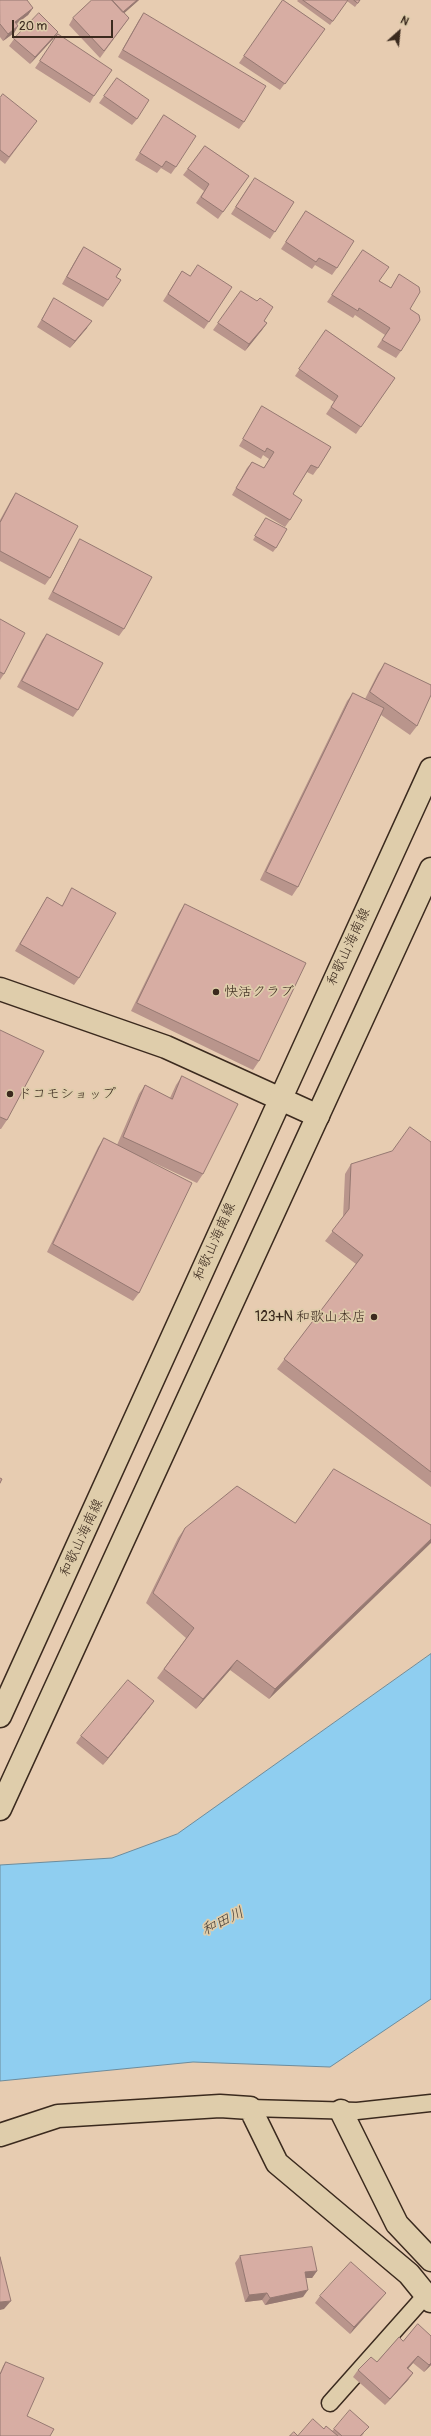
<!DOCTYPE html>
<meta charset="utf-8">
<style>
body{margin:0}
#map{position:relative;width:431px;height:2436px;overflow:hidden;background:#e7ccb1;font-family:Pangolin,sans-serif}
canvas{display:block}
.north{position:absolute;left:379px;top:12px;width:40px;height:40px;-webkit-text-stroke:3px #dfcdab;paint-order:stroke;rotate:27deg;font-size:11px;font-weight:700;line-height:16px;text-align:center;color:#3b2a1e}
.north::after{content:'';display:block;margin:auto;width:14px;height:18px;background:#3b2a1e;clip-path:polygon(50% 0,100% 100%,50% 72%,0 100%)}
.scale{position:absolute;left:12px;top:20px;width:101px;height:18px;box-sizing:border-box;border:2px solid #3b2a1e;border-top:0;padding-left:5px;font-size:12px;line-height:14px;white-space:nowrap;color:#3b2a1e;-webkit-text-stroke:3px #dfcdab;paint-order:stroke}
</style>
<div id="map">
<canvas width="431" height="2436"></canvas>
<div class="north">N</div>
<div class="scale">20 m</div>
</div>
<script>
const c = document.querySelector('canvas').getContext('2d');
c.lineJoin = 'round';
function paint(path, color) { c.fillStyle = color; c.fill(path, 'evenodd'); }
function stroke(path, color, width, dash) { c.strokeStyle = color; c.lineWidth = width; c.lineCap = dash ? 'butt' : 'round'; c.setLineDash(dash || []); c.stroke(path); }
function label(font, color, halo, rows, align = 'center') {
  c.font = font + ' Pangolin,"Klee One",sans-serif'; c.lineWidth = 3.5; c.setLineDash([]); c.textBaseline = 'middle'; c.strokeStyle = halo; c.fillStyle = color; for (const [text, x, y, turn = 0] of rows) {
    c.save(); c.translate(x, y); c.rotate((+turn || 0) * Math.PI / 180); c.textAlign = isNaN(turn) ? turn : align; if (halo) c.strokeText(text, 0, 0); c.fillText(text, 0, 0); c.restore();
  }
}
const water = new Path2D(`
 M431,1654V1999L330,2067L193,2062L0,2081V1865L112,1858L177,1834Z`);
paint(water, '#8fcef0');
stroke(water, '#6d8c9c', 1);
const lane = new Path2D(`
 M250,2108L357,2111L431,2103
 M330,2403L426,2295`);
const street = new Path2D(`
 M0,989L166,1047L318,1116
 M341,2111L397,2224L431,2260
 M0,2135L58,2116L220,2106L250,2108L277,2163L409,2274L431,2301`);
const secondary = new Path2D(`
 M0,1716C146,1401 286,1084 431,769
 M0,1809L431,869`);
stroke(lane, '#3b2a1e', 19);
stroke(street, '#3b2a1e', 25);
stroke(secondary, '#3b2a1e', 25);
stroke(lane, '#dfcdab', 16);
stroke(street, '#dfcdab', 22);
stroke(secondary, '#dfcdab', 22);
paint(new Path2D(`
 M0,0L33,8L28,15L17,24L18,26L14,33L3,41L0,37Z
 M92,0H139L124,13L129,18L100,58L69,25L73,18Z
 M283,0L325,29L280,90L239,63Z
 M298,0H360L355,7L347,1L330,25L297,1Z
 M144,13L244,122L239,129L118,57L139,20Z
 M58,32L53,39L30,64L9,46L14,39Z
 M58,34L94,96L90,103L35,68Z
 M117,78L137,119L132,125L99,103Z
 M0,98L37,121L5,164L0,160Z
 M164,115L176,167L171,174L161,168L157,173L135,160Z
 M205,146L249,176L218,219L196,203L204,191L183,175Z
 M250,184L294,202L270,239L231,214Z
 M306,211L337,268L332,275L315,265L312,269L281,249Z
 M84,247L116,277L108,300L103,307L62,284L79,254Z
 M363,250L380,281L391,288L399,274L410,309L401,351L396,358L377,347L385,335L355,315L353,318L327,302Z
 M182,271L190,276L232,287L204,329L163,301Z
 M241,291L264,321L267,323L262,330L245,351L213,330Z
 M54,298L87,328L70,348L37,327L50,305Z
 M326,330L395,378L356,434L326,414L334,402L295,376Z
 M262,406L318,468L313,475L307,472L293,494L290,520L285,527L232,495L247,468L252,462L264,468L269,459L263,455L261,459L239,446L258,413Z
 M16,493L50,578L45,585L0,561V520L11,500Z
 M266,518L276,548L273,552L253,540Z
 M80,539L124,629L119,636L48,599L76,546Z
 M0,619L4,674L0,680Z
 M47,634L78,710L73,717L17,687L42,640Z
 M385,663L417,726L410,735L381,715L298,887L292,896L260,880L347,701L353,693L365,699L378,673Z
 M72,888L79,978L74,985L15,951L43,904L47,897L62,906Z
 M185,904L259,1061L253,1070L131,1011L179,913Z
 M0,1030L7,1120L1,1129H0Z
 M182,1076L203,1174L197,1183L148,1160L139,1293L133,1301L47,1252L98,1147L104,1138L117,1145L139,1094L145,1085L170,1098L176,1085Z
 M431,1142V1487L277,1369L356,1264L325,1241L343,1218L345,1174L351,1164Z
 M295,1523L431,1525L269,1699L230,1670L196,1709L157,1678L186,1638L146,1603L178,1538L185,1528Z
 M154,1701L149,1708L103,1765L76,1743L81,1736Z
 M240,2256L317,2271L312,2278H306L303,2297L265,2305L262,2300L245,2302L235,2263Z
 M320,2296L381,2299L350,2334L315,2303Z
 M403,2341L431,2365L424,2372L413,2363L408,2368L413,2373L408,2380L385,2405L353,2377L358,2370L377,2362Z
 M6,2362L27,2416L0,2436V2373L3,2366Z
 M324,2429L332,2431L334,2429L364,2433L362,2436H298Z`), '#b9958c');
paint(new Path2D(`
 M137,0H139L121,16L123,12Z
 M33,8L28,15L10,28L15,22Z
 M18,26L14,33L3,41L8,34Z
 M58,32L53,39L30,64L35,57Z
 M92,321L87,328L70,348L75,341Z
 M267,323L262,330L245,351L249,344Z
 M431,1539V1543L269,1699L275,1689Z
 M237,1660L230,1670L196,1709L203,1699Z
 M154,1701L149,1708L103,1765L108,1758Z
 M317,2271L312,2278H300L305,2272Z
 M308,2290L303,2297L265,2305L270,2298Z
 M267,2293L262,2300L245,2302L249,2295Z
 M386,2293L381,2299L350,2334L354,2327Z
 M11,2301L4,2309L0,2310V2302Z
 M418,2356L413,2363L403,2375L407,2368Z
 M431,2363V2365L424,2372L429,2365Z
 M413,2373L408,2380L385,2405L390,2399Z`), '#967972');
const building = new Path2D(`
 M0,0H27L33,8L15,22L18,26L8,34L0,24Z
 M92,0H112L129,18L104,51L73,18Z
 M112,0H137L123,12Z
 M283,0L325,29L285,84L244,56Z
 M303,0H348L333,21Z
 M354,0H360L358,3Z
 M39,13L58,32L35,57L14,39Z
 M144,13L266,86L244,122L123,50Z
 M58,34L112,70L94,96L40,61Z
 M117,78L149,100L137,119L104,96Z
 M3,94L37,121L9,157L0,150V98Z
 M164,115L196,136L176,167L166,161L162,167L140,153Z
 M205,146L249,176L223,212L201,197L209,184L188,169Z
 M255,178L294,202L275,232L236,207Z
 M306,211L354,241L337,268L319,258L316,262L286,242Z
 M84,247L121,269L116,277L121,280L108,300L67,277Z
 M363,250L389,267L379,281L391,288L399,274L419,287L420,292L410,309L419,315L420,320L401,351L382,340L390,328L359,308L358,311L332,295Z
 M198,265L232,287L209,322L168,294L182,271L190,276Z
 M241,291L257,301L260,298L273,307L264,321L267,323L249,344L218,323Z
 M54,298L92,321L75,341L42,320Z
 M326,330L395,378L361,427L331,407L338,396L299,369Z
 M262,406L331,447L318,468L311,465L293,494L302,500L290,520L236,488L252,462L264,468L274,452L267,448L265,452L243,439Z
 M16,493L78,526L50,578L0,551V523Z
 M266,518L287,529L276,548L255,536Z
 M80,539L152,577L124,629L53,592Z
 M0,619L25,633L4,674L0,672Z
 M47,634L103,663L78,710L22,681Z
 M385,663L431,685V695L417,726L370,692Z
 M353,693L384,708L298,887L266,872Z
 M72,888L116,913L79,978L20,944L47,897L62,906Z
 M185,904L306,963L259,1061L137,1003Z
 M0,1030L44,1051L7,1120L0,1117Z
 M182,1076L238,1104L203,1174L123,1137L145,1085L172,1099Z
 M410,1127L431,1142V1472L284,1359L363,1255L332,1231L349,1209L351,1164L392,1151Z
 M104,1138L192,1183L139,1293L53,1244Z
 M334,1469L431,1525V1539L275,1689L237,1660L203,1699L164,1669L194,1628L153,1593L185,1528L237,1486L295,1523Z
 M0,1478L2,1479L0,1483Z
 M128,1680L154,1701L108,1758L81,1736Z
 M312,2247L317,2271L305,2272L308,2290L270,2298L267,2293L249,2295L240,2256Z
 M0,2257L11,2301L0,2302Z
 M351,2262L386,2293L354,2327L320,2296Z
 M418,2324L431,2336V2363L429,2365L418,2356L407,2368L413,2373L390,2399L358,2370L371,2357L377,2362L399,2337L403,2341Z
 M6,2362L44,2378L27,2416L54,2429L50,2436H0V2375Z
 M350,2410L369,2427L360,2436H342L334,2429Z
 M313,2419L324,2429L326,2426L338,2436H298Z
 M294,2432L298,2436H290Z`);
paint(building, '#d7ada3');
stroke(building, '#967972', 1);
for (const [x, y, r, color] of [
 [216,992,4,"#3b2a1e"],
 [10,1094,4,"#3b2a1e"],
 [374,1317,4,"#3b2a1e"]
]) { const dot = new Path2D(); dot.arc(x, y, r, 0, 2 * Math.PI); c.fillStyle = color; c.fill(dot); stroke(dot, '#dfcdab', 1.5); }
label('14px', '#3b2a1e', '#dfcdab', [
 ["和歌山海南線",349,947,-65],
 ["和歌山海南線",215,1242,-66],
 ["和歌山海南線",82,1538,-65]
]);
label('14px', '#3b2a1e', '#dfcdab', [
 ["快活クラブ",224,992],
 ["ドコモショップ",18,1094],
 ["123+N 和歌山本店",366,1317,"right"]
], 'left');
label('italic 15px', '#433a33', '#dfcdab', [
 ["和田川",223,1922,-26]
]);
</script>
